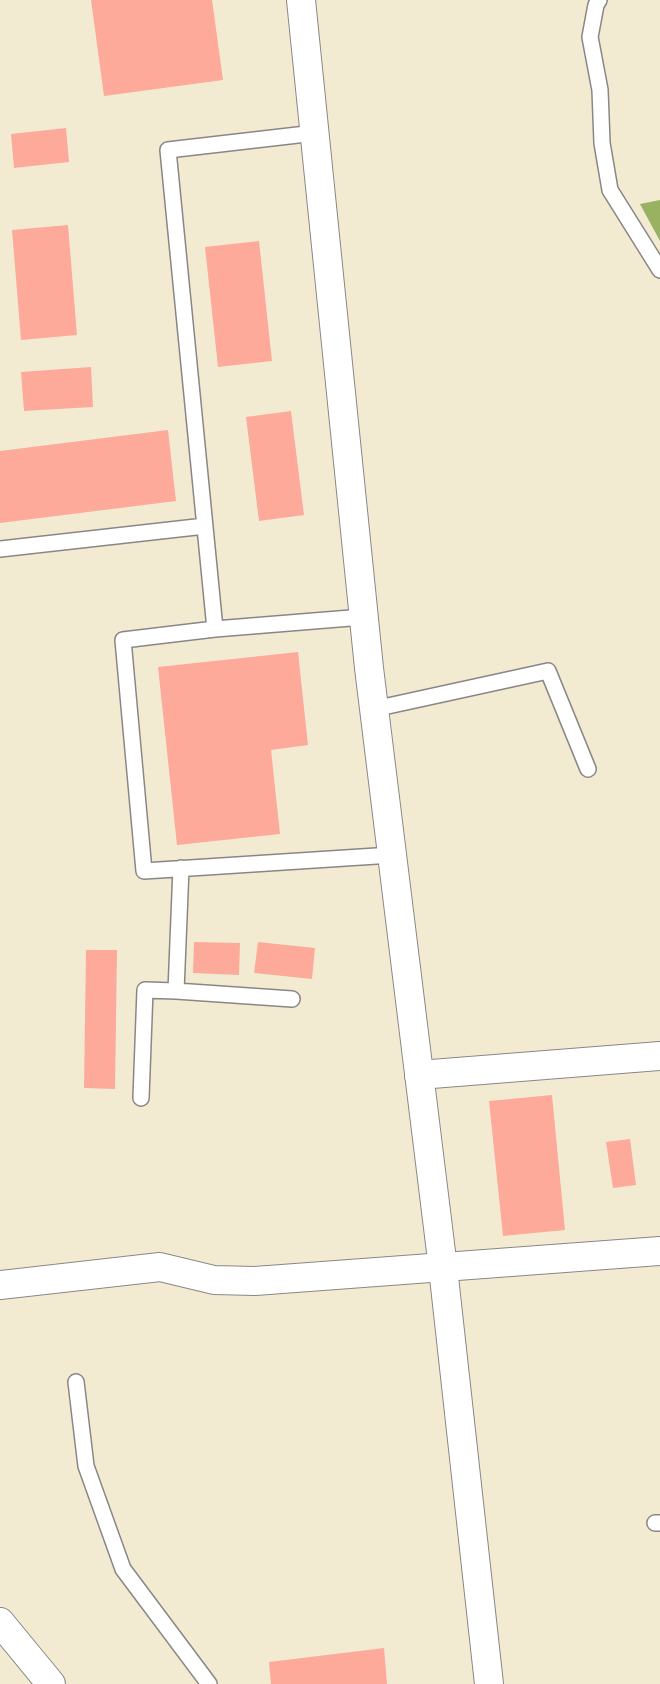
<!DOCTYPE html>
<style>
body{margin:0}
canvas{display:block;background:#f2ebd2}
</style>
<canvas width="660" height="1684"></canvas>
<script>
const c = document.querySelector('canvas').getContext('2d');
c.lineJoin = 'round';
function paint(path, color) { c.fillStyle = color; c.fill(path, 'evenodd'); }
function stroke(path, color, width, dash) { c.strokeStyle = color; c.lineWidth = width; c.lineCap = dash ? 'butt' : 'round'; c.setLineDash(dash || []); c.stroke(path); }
paint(new Path2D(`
 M660,200V241L640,204Z`), '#99b262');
paint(new Path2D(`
 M91,0H212L223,80L104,96Z
 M66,128L69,162L14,168L11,134Z
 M68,225L77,335L21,340L12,230Z
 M259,241L272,361L218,367L205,247Z
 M91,367L93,407L24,411L21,372Z
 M291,411L304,515L259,521L246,417Z
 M168,430L176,501L0,523V451Z
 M298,652L308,745L271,750L280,834L177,845L158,667Z
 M194,942L240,943L239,975L193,973Z
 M258,942L315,948L312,979L254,973Z
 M86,950H117L115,1089L84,1088Z
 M552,1095L565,1230L503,1236L489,1101Z
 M630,1139L636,1185L613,1188L606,1142Z
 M384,1648L387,1684H271L269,1662Z`), '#feaa9b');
const service = new Path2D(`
 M599,0L596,5L590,37L600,90L602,143L610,190L660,270
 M315,133L168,150L215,629L363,617
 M0,549L205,526
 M215,629L123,640L144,871L392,855
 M374,709L548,671L588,769
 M181,868L176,991L292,999
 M141,1098L145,990L176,991
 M76,1382L86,1466L123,1569L209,1684
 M655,1523H660`);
const minor = new Path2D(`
 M419,1075L660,1056
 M0,1285L160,1267L214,1280L255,1281L660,1251
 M0,1622L51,1684`);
const tertiary = new Path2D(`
 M301,0L369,668L443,1268L489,1684`);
stroke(service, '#8a8686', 18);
stroke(minor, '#8a8686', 30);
stroke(tertiary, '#8a8686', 30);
stroke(service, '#fff', 15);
stroke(minor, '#fff', 28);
stroke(tertiary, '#fff', 28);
</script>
